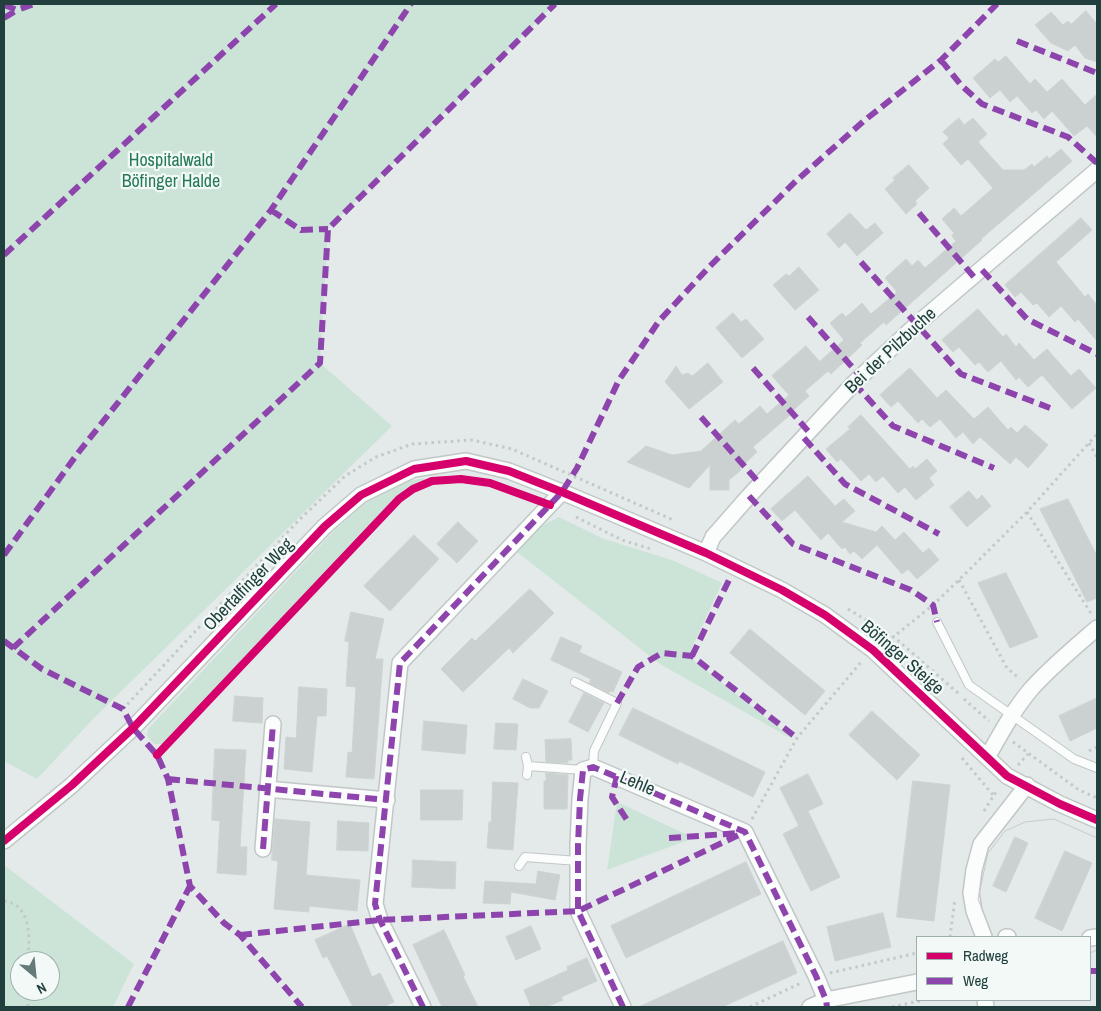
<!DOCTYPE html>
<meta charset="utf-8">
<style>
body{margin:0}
#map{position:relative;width:1101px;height:1011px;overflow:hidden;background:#e4eae9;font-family:"Archivo Narrow",sans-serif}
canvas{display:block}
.frame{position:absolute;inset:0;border:5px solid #203f3d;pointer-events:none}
.legend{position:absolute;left:916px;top:936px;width:175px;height:65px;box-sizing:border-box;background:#f2f9f7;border:1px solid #9eafad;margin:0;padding:6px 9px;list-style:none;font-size:15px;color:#203f3d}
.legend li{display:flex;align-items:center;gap:10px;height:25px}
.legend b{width:25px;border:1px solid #9eafad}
.north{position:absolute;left:10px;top:951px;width:50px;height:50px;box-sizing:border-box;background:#f2f9f7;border:1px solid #9eafad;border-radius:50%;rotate:152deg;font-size:14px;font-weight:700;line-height:20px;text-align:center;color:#203f3d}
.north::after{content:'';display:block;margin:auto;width:18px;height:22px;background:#657b79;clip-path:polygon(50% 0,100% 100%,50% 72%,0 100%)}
</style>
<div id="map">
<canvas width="1101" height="1011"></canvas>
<div class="frame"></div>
<ul class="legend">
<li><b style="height:6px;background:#d6006c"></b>Radweg</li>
<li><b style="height:6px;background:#8e44ad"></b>Weg</li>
</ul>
<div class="north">N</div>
</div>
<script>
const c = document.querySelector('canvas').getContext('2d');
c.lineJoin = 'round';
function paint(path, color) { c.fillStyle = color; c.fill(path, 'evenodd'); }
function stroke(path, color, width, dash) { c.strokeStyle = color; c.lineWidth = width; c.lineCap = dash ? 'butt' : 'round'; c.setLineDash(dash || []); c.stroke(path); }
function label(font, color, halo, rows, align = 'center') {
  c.font = font + ' "Archivo Narrow",sans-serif'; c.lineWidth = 4.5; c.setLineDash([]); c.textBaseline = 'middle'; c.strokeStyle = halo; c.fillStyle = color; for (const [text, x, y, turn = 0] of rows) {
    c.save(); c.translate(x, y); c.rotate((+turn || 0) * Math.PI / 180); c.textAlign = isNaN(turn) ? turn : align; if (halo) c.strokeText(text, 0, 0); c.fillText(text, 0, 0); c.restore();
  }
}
paint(new Path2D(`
 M4,4H555L328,229L320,363L392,426L94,718L37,779L4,761Z
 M423,478L424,480L404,490L164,744H154L147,736L148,729L333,532L364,504L406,482Z
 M559,517L604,539L672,560L722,583L690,652L695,662L792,738V739L660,664L517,552L541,526Z
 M617,802L694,838L607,870Z
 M4,865L134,964L113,1007H4ZM20,961H50V991H20Z`), '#cce4d8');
const building = new Path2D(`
 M1086,11L1097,24V62L1085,58L1075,45L1068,51L1051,43L1035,25L1051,12L1063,25L1068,21L1071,24Z
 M1006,56L1030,84L1035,79L1047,92L1062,79L1085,105L1097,94V137L1087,126L1074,136L1052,111L1044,119L1036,110L1032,113L1017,96L1010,102L1000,90L990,98L973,78L995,59L998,62Z
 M959,118L964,125L973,118L987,134L978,142L1003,170H1024L1032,164L1034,167L1047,156L1049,159L1061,149L1072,161L981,239L982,240L886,325L884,322L860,343L862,345L831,374L819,362L844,340L830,323L842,313L846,317L862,303L871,314L897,292L885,278L906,259L912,266L918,260L925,268L956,241L952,236L954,233L942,219L954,208L961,216L993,188L968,159L961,165L943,144L949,138L943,132Z
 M909,165L929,188L915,201L917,204L906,214L885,189L895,180L893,178Z
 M850,213L866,230L875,223L883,233L857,256L845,242L839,248L827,234Z
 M1081,218L1092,230L1056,262L1085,297L1088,294L1097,305V341L1078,319L1075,322L1061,306L1049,317L1037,303L1033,305L1021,292L1015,297L1005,285Z
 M799,267L819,290L795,310L773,285L786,274L789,276Z
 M978,309L1003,337L1006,334L1016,347L1019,343L1034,360L1047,349L1071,376L1079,369L1096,388L1072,409L1042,375L1028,387L1019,377L1016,380L1001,361L988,372L979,362L975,365L959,347L953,352L942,340Z
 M733,313L741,322L746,319L764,339L742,358L716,328Z
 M806,346L828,371L805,391L809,396L789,414L790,415L753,447L757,452L740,468L741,470L729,480V490H710V465L689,488L627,462L646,446L672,455L701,451L735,420L739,424L760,406L767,414L789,395L772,376Z
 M708,363L723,382L689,409L665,382L676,366L682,375L688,373L692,376Z
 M910,368L937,398L946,390L974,419L988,407L1008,430L1011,427L1017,433L1025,425L1048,445L1028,468L1016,457L1010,464L980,437L973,444L963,432L956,438L940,419L930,427L922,419L918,423L898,401L891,407L880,395Z
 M861,415L910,469L913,466L915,469L927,459L937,471L929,478L934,485L916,500L905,487L898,493L883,476L876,482L869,474L861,481L841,459L837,462L826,449L850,429L848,427Z
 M808,476L835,506L844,499L855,511L842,522L876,532L882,526L895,540L904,532L923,553L929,548L939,560L917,579L908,569L902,574L877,545L862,559L854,551L850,554L845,547L842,549L828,533L821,540L795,510L782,521L771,509Z
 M969,491L977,500L982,495L991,506L967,527L950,507Z
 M1068,499L1097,556V598L1087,602L1040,509Z
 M458,522L478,541L457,563L437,544Z
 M414,535L439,559L390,611L364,586Z
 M1006,573L1038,637L1010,648L978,583Z
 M530,589L554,613L513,653L509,648L463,692L441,669L472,638L475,641Z
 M351,612L384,619L375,659H383L374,779L346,777L348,752L352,753L356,687L346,686L349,642L345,641Z
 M750,629L825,691L805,715L730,653Z
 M561,637L582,646L579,652L622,672L613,692L610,691L609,693L589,683L591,679L551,660Z
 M523,679L548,691L539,708H530L513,699Z
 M299,687L327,689L326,716H317L312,772L284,769L286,737L296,738Z
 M584,693L604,703L588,732L569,722Z
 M235,696L263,698L262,723L233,721Z
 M1097,698V728L1070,741L1059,716Z
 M633,708L765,772L753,797L679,761L678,764L619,735Z
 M872,711L920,755L897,780L849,735Z
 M424,721L467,725L465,754L422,750Z
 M496,723L518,724L516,750L494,749Z
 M571,739L572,760H568V763L546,762L545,740Z
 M215,749L246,750L240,847H247L246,875L217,873L220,821L212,820Z
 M546,773L568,775L567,809H544V781H546Z
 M808,774L823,804L808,811L840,877L811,891L783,834L799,826L780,788Z
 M913,781L950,785L934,921L897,917Z
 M493,782L518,783L513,850L487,848L489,822H491Z
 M421,790H463L462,820H421Z
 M275,819L310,822L306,875L360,880L357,911L309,906V912L274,909L278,861L272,860Z
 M338,821L369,823L368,851L337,850Z
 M1015,837L1028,843L1006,892L993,886Z
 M1065,851L1092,863L1062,931L1035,918Z
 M413,860L456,862L455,889L412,887Z
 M746,862L761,894L626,958L611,926Z
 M538,871L560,875L555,900L511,892L510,904L483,903L485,881L536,884Z
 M883,913L891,947L835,961L827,927Z
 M350,924L372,977L380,973L394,1002L383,1007H353L327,956L323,958L315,940Z
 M531,926L541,949L516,960L506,937Z
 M444,930L465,975L463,976L478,1007H442L413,945Z
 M783,941L797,973L722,1007H639Z
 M587,958L597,981L561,997L563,1000L546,1007H531L524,990L568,970L567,967Z`);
paint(building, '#cbd1d0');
stroke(building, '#cdd3d2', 1);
const lane = new Path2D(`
 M937,622L969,685L1074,759L1097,768
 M575,682L617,703L594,751L593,767
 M526,757L528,766L527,775
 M528,766L583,770
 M519,866L525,857L578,861`);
const street = new Path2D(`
 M706,553L713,537L749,496L854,383L916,325L1097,170
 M988,756C1001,733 1014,709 1032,688C1052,666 1075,647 1097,628
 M267,789L387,800
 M4,841L72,785L133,728L325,526L361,495L414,469L466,461L509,471L562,492L706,553L782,590L825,615L873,650L1007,776L1060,804L1097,820
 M263,849L273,724
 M984,937L974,911L971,893L974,870L981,844L1027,785
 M1006,937H1008
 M1090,938L1097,937
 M985,1000L986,1007
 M423,1007L380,920L375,904L400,663L562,492
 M623,1007L578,911V845L580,799L583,770L593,767L745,832L816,976L826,1000L827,1007
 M810,1007L826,1000L917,982`);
stroke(lane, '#c1c7c6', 10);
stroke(street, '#c1c7c6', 18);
stroke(new Path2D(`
 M1089,443L1097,457
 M1027,512L1092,615
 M576,517L622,540L651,549
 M959,580L1007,668L1020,679
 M848,609L894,637L958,693
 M887,642L933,605L959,580L1027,512L1097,434
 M964,699L989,721
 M123,709L298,521L345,476L376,457L412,444L472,440L512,449L673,520
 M1013,742L1079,790L1097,798
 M1089,751L1097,747
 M962,758L993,795
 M1018,765L1028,754
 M984,811L998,789
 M752,819L797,738L862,661
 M4,901C33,905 29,940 28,961
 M950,937L955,899
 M830,973L917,953
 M27,991L28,1007
 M750,1007L803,982
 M892,1007L924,1000`), '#c1cac9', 3, [2.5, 4]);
stroke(lane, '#fbfcfc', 8);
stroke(street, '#fbfcfc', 15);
stroke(new Path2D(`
 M993,937L978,899L988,853L1005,831L1025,822L1054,819L1097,838
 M1090,953L1097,950`), '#c6cbca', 1);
stroke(new Path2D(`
 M4,5L17,10L34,4
 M4,18L17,10
 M1017,41L1097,73
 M941,60L961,85L982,104L1068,137L1097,163
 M271,210L301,230L328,229
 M919,213L974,277
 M4,255L276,4
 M861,262L961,374L1050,408
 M982,270L1027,319L1097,354
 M808,317L861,377
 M753,368L808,431
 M854,383L893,426L994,468
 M701,417L760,484
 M804,438L845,484L939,534
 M749,496L793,544L911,590L933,605L937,622
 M4,555L78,453L271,210L411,4
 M4,641L42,669L123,709L133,728L157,755L168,779L190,886L224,923L240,935L302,1007
 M13,648L320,363L328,229L555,4
 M692,656L729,580
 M617,703L638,667L662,653L692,656L797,738
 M617,776L612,797L627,820
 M168,779L387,800
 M669,838L740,833
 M263,849L273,724
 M240,935L380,920L578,911L745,832
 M1090,971H1097
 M128,1007L190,886
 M423,1007L380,920L375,904L400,663L562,492L577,468L619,380L659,321L710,266L797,180L865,120L941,60L997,4
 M623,1007L578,911V845L580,799L583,770L593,767L745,832L816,976L826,1000L827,1007`), '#8e44ad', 6, [12, 6]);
stroke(new Path2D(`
 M157,755L399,499L413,489L432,481L461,479L490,483L550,505
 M4,841L72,785L133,728L325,526L361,495L414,469L466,461L509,471L562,492L706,553L782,590L825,615L873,650L1007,776L1060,804L1097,820`), '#d6006c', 8);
label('18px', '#267a56', '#f2f9f7', [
 ["Hospitalwald",171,161],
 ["Böfinger Halde",171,182]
]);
label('18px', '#203f3d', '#f2f9f7', [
 ["Bei der Pilzbuche",891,351,-43],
 ["Obertalfinger Weg",249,585,-46],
 ["Böfinger Steige",902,658,41],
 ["Lehle",637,784,23]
]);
</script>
